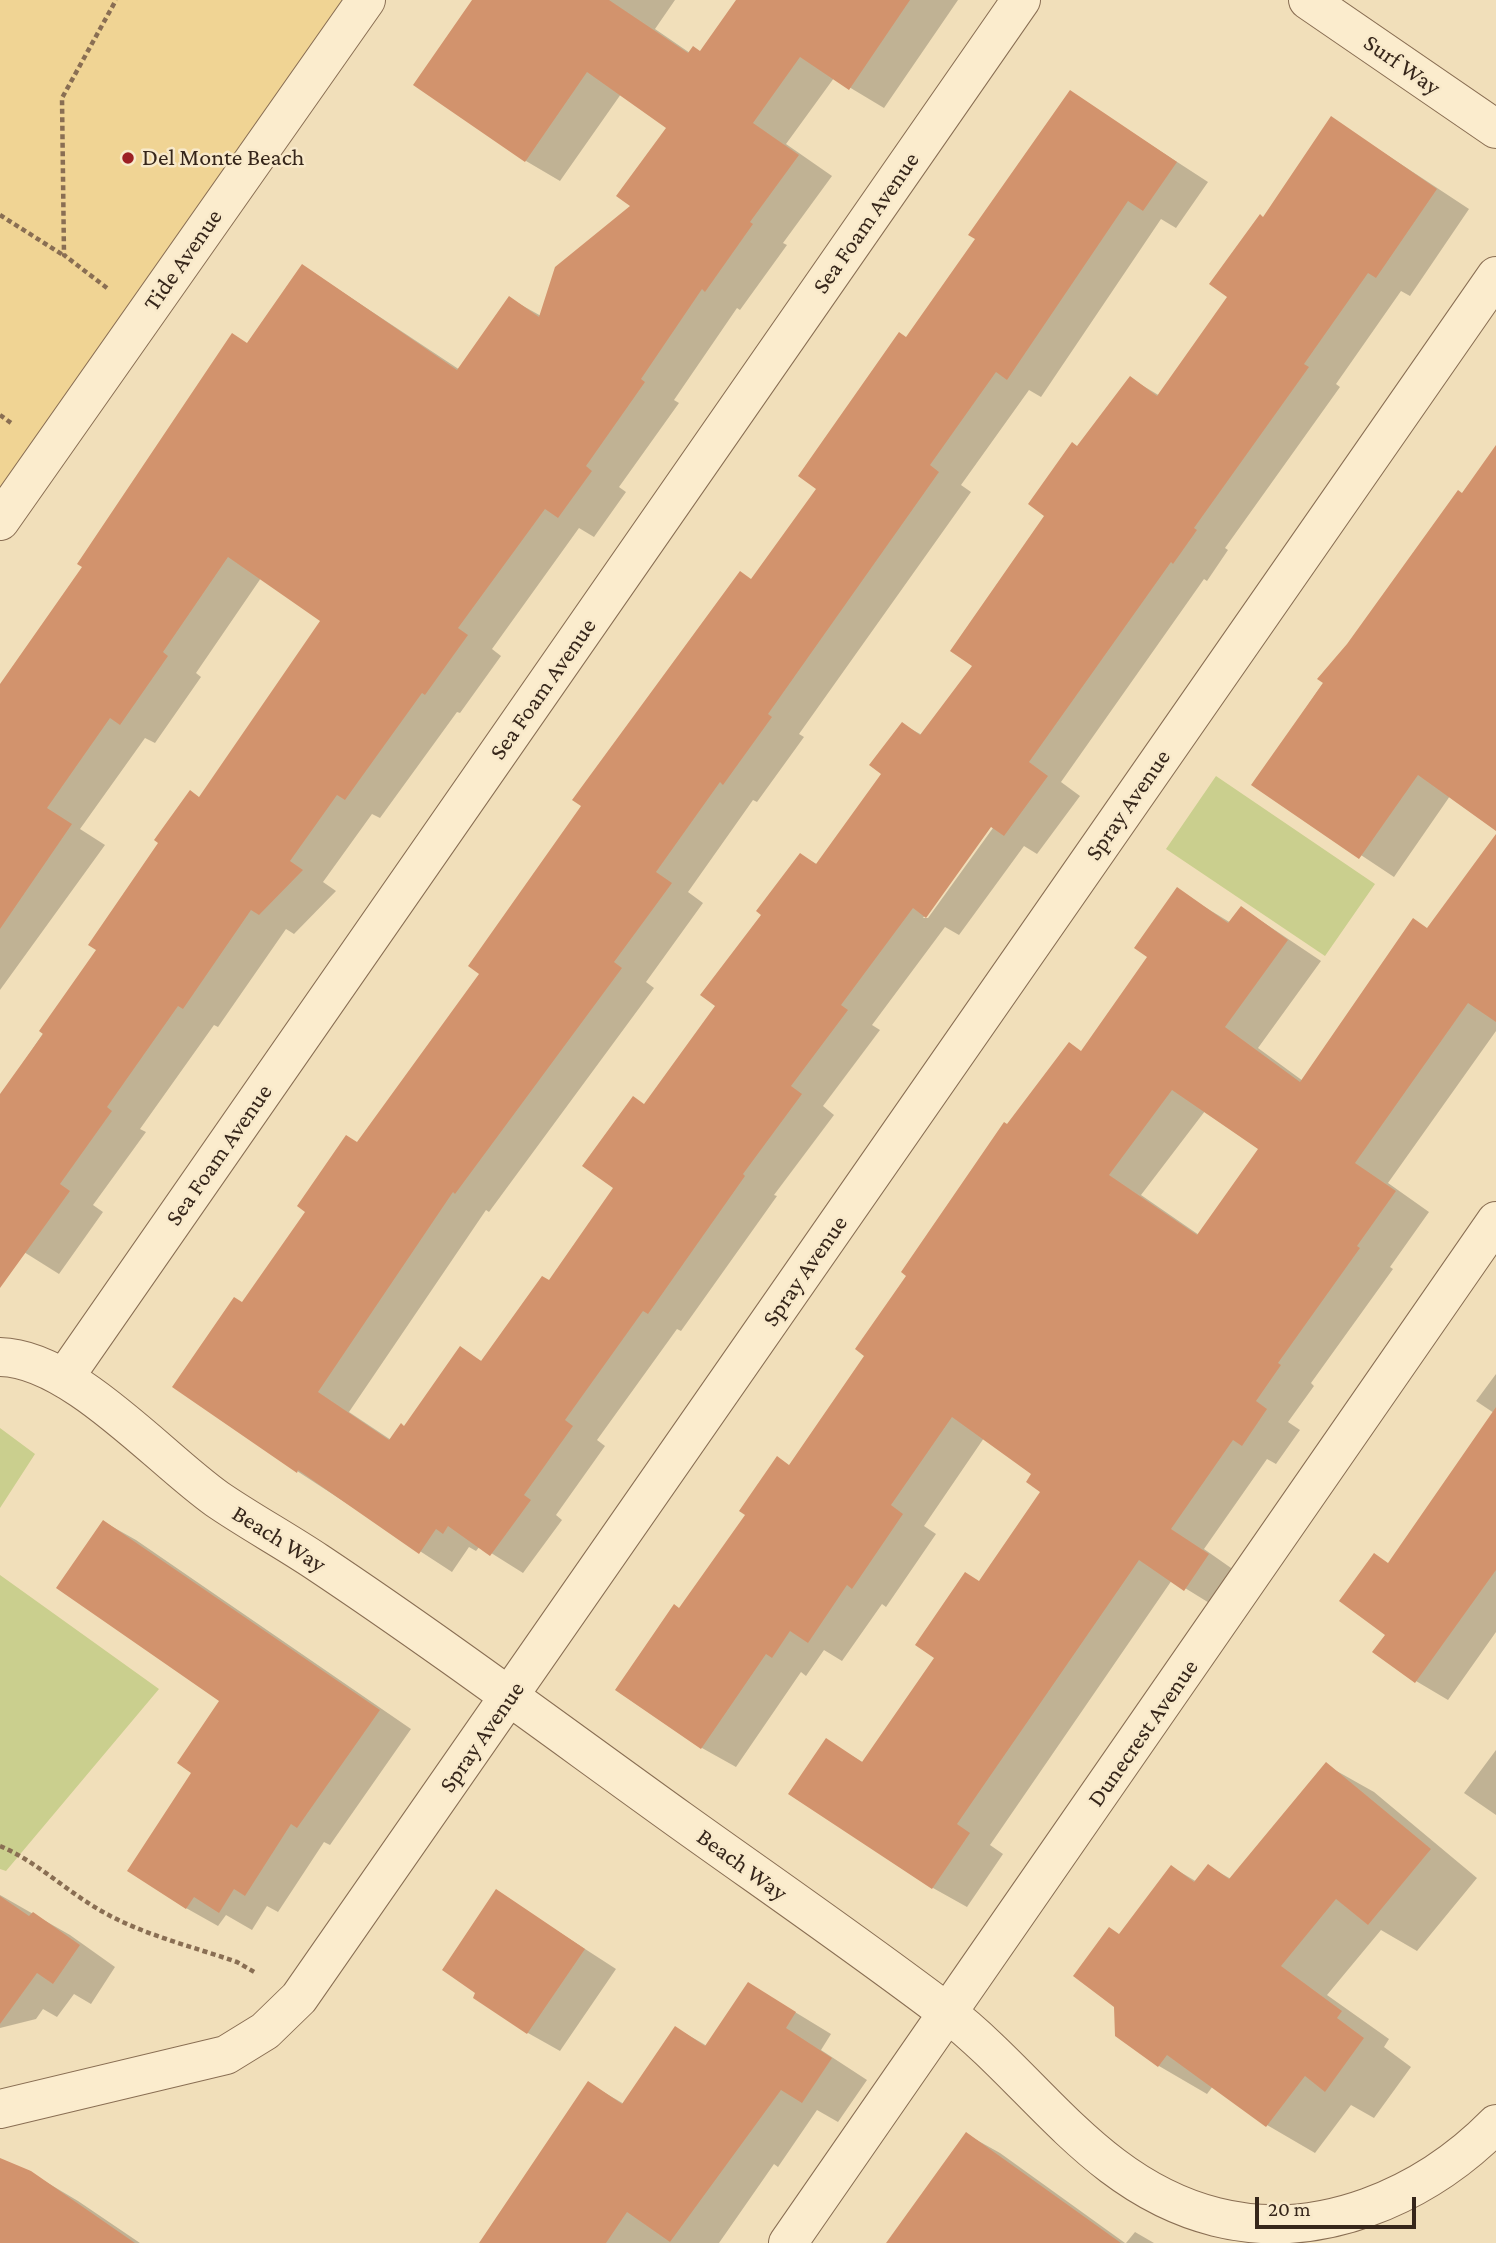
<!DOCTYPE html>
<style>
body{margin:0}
#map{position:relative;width:1496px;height:2243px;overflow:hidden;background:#f1dfba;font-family:"Crimson Pro",serif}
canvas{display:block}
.scale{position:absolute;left:1255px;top:2197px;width:161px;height:32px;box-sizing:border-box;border:4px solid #36261a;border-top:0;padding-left:9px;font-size:21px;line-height:24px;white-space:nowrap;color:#36261a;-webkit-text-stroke:5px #f8e9ca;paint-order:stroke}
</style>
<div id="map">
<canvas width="1496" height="2243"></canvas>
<div class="scale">20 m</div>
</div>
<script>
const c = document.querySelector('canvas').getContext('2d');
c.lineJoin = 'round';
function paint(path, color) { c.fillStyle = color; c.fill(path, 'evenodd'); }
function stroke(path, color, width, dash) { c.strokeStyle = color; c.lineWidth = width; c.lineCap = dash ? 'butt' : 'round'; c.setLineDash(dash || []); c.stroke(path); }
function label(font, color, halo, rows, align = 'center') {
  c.font = font + ' "Crimson Pro",serif'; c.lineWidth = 5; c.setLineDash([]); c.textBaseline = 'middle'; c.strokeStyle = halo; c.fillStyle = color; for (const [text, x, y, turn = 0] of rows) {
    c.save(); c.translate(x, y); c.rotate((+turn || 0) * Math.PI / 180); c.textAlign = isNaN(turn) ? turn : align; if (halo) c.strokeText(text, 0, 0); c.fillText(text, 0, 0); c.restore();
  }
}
paint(new Path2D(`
 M1216,776L1375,884L1325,956L1166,849Z
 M0,1428L35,1454L0,1508Z
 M0,1575L159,1689L6,1871L0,1869Z`), '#cacf8e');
paint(new Path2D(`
 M0,0H366L0,521Z`), '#f0d494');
paint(new Path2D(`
 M476,0H675L655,29L690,53L701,52L738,0H958L884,108L834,78L786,144L832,176L783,243L787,245L740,310L737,308L674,400L679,403L619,487L626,492L594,537L579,528L492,649L501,656L460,713L457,712L380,818L372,814L323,882L336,891L294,934L286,929L218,1027L214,1025L140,1129L146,1132L93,1205L103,1212L59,1274L0,1237V1097L322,621L261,578L196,673L201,677L155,743L145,738L80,829L105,845L0,990V687L303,266L460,370L509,298L541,316L633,206L668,128L621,94L560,181L526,161L416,84Z
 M1071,93L1208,182L1176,228L1161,219L1041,397L1029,390L961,485L971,492L799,734L804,737L757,802L753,800L688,892L703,903L646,982L654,988L489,1212L486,1210L349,1412L391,1440L405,1428L460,1349L483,1362L550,1282L615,1188L645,1105L717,1006L763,914L801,855L818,865L884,773L902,724L922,735L975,666L1078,448L1130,378L1160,396L1229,297L1264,219L1331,118L1469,209L1410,296L1401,291L1336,384L1340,387L1225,548L1228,550L1207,581L1204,579L1061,782L1080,796L1037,854L1024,846L959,935L945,927L872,1025L880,1030L823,1106L834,1115L774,1195L777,1196L681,1331L677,1329L597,1440L605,1446L556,1515L562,1520L523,1573L480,1546L476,1551L469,1547L452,1572L297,1471L243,1304L481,974L818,488L907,339L977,239ZM995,819L998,821L928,918H923Z
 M1496,448V829L1450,796L1394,877L1254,784L1349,645Z
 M1496,837V1031L1388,1183L1429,1212L1390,1267L1393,1269L1311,1383L1314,1386L1288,1422L1300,1430L1276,1464L1267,1459L1204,1549L1241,1575L1219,1609L1172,1580L990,1845L1003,1854L967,1907L933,1888L826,1740L864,1763L936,1657L980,1583L1043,1491L1034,1473L984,1438L924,1526L936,1534L886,1607L882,1604L842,1661L824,1650L806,1676L801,1672L736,1767L702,1748L680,1609L791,1466L867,1355L1008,1126L1082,1052L1149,956L1177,890L1231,923L1242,908L1321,961L1258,1048L1303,1081L1428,930ZM1205,1111L1260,1148L1199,1235L1141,1195Z
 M1496,1374V1632L1448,1700L1416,1681L1388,1634L1389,1564L1494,1413L1476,1401Z
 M104,1522L136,1540L411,1729L330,1845L324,1842L278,1912L267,1906L252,1930L226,1915L218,1926L186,1908L194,1773L222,1701Z
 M1496,1750V1815L1464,1793Z
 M1326,1765L1374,1792L1477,1878L1417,1951L1381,1930L1327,1995L1389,2039L1384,2047L1411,2067L1374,2118L1351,2105L1315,2153L1267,2125L1213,2086L1207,2094L1159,2066L1117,2035L1120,1936L1172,1867L1197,1882L1208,1866L1231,1879Z
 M497,1892L616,1969L560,2051L528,2033L478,1992Z
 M0,1895L70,1935L115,1967L91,2004L74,1994L57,2017L43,2009L36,2019L0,2028Z
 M749,1984L831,2034L821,2050L867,2080L838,2122L817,2110L778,2167L774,2164L719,2243H506L588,2083L624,2104L676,2028L707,2046Z
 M966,2134L1000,2153L1125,2243H888Z
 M31,2173L78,2201L140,2243H0V2175Z
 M1135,2232L1154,2243H1126Z`), '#0003');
paint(new Path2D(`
 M472,0H609L688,53L693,46L700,51L736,0H910L849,90L800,57L753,123L799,155L750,222L753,224L705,292L702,289L641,379L645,382L586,466L592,471L558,518L545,509L458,628L468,635L425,695L422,693L345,800L337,795L290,861L303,870L259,915L251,910L183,1009L178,1006L107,1107L112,1111L60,1184L70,1191L0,1288V1094L43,1034L39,1031L96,950L88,945L158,843L154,840L190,790L199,797L320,621L228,557L163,652L168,656L120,725L110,718L47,808L72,824L0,929V684L82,567L77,564L232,333L247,343L302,264L457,370L509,296L539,317L555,267L630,206L616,196L666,128L587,72L525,162L413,85Z
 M1070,90L1177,162L1143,211L1128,201L1007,380L996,372L930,465L939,472L768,714L772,717L723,785L720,782L656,872L672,883L614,962L622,968L455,1194L453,1192L318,1392L389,1440L401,1423L404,1426L460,1346L481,1361L542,1276L549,1280L613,1188L582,1166L633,1096L644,1104L715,1006L700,995L761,915L756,911L800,853L816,864L881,774L869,765L902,722L920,735L972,666L950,651L1044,516L1028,504L1072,442L1077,446L1130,376L1157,396L1227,297L1209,284L1260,214L1263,217L1331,116L1437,189L1376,278L1368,273L1304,364L1309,367L1194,528L1197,530L1173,564L1171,562L1029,762L1048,776L1004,836L991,827L926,918L913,908L841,1005L848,1010L791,1086L802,1094L743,1174L745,1176L648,1314L643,1311L565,1420L573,1426L524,1495L531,1500L490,1556L448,1526L443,1534L436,1529L419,1554L298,1470L297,1473L172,1387L234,1297L242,1302L305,1212L297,1206L346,1135L357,1142L479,974L468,966L581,806L572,800L740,571L751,579L816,489L798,476L899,332L906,337L975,239L968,235Z
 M1496,445V831L1418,775L1359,859L1251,785L1323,683L1317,679L1347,644L1458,490L1462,493Z
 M1496,834V1022L1468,1003L1355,1163L1396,1191L1357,1246L1360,1248L1278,1363L1281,1365L1256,1401L1267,1409L1242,1446L1233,1440L1171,1529L1209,1554L1184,1591L1139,1560L957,1824L970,1833L932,1889L788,1794L826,1738L862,1762L934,1658L915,1645L965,1572L979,1581L1040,1492L1026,1482L1031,1474L952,1417L891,1505L903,1514L852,1589L847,1585L808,1643L790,1631L772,1658L766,1654L701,1749L615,1690L674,1604L679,1608L745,1515L739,1511L777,1456L789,1465L864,1356L855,1349L906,1276L901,1272L1004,1122L1007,1124L1069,1042L1081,1051L1147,957L1134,948L1177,887L1228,923L1241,906L1288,940L1225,1027L1300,1082L1413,918L1427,928ZM1172,1090L1258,1149L1197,1235L1109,1175Z
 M1496,1407V1570L1415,1683L1372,1652L1385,1635L1339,1601L1374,1553L1388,1563Z
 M103,1520L380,1710L297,1828L291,1824L245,1896L234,1889L219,1913L194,1897L186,1909L127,1871L191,1773L177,1763L219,1701L56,1588Z
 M1326,1762L1431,1849L1368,1925L1336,1899L1281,1966L1342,2011L1337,2018L1364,2038L1325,2092L1305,2076L1266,2127L1167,2055L1158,2067L1115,2036L1114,2007L1073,1976L1109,1927L1119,1934L1171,1865L1194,1882L1208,1864L1229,1879Z
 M496,1889L585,1949L527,2034L473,1998L475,1993L442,1970Z
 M0,1896L29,1916L33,1912L80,1945L53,1984L37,1973L0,2024Z
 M748,1982L796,2012L786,2028L832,2058L802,2103L781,2090L670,2242L627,2212L606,2243H479L588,2081L622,2104L675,2026L705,2046Z
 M966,2132L1121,2243H886Z
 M0,2158L31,2171L135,2243H0Z`), '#d2936d');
const minor = new Path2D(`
 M1308,0L1496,129
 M0,521L366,0
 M0,1357C72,1358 159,1458 217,1499C249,1521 284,1540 317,1562C440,1644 559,1733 680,1820C768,1883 858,1945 945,2011C1037,2082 1096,2187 1216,2217C1319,2243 1425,2196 1496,2124
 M64,1378L1021,0
 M0,2109L226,2055L265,2031L299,1998L1496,276
 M788,2243L1496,1221`);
stroke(minor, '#896e53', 40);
stroke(new Path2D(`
 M0,215L63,255
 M107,288L64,255L62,98L116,0
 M0,415L11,423
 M0,1846C38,1862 68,1893 105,1913C144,1935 194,1947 237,1962L256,1973`), '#896e53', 4.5, [5, 3.5]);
stroke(minor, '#fbeccd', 38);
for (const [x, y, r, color] of [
 [128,158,7,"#9c1f24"]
]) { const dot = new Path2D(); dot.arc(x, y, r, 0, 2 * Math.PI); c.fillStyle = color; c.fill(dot); stroke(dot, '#f8e9ca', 2.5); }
label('24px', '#36261a', '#f8e9ca', [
 ["Surf Way",1402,65,35],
 ["Sea Foam Avenue",866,223,-55],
 ["Tide Avenue",183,260,-55],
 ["Sea Foam Avenue",543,689,-55],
 ["Spray Avenue",1128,805,-55],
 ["Sea Foam Avenue",219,1155,-55],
 ["Spray Avenue",805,1271,-55],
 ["Beach Way",279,1539,32],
 ["Dunecrest Avenue",1143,1733,-55],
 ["Spray Avenue",482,1737,-55],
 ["Beach Way",742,1865,36]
]);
label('24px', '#36261a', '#f8e9ca', [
 ["Del Monte Beach",142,158]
], 'left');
</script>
